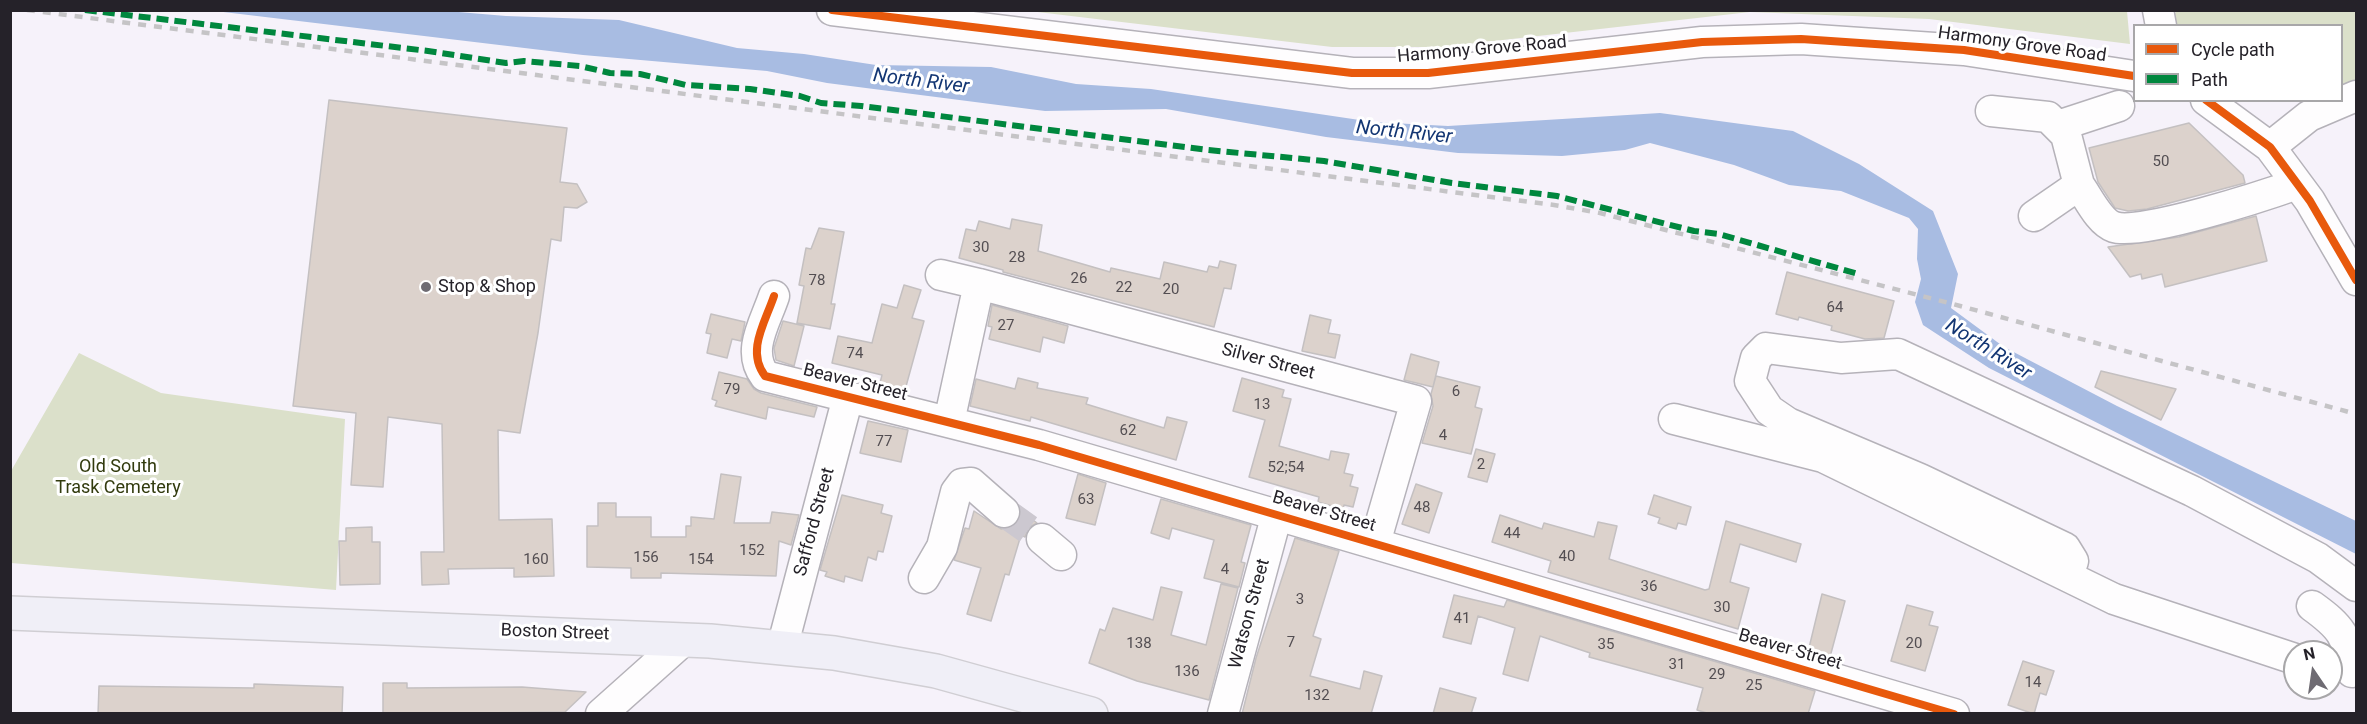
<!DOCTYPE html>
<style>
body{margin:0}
#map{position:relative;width:2367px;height:724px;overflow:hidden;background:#f6f2fa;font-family:Roboto,sans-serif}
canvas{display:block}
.frame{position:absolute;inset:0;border:12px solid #252229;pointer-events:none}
.legend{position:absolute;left:2133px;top:24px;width:210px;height:78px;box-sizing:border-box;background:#fff;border:2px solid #a8a7a9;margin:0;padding:8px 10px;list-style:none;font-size:18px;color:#252229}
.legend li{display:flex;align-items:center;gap:12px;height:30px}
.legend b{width:30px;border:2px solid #a8a7a9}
.north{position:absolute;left:2283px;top:640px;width:60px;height:60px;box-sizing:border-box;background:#fff;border:2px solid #a8a7a9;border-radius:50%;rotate:347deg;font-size:16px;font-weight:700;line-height:24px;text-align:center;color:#252229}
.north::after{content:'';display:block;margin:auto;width:21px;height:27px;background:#6e6b72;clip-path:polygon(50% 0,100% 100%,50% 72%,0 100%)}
</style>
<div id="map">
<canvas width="2367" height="724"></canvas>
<div class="frame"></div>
<ul class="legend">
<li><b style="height:8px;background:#e8590c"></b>Cycle path</li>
<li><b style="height:8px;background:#00873e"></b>Path</li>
</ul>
<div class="north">N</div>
</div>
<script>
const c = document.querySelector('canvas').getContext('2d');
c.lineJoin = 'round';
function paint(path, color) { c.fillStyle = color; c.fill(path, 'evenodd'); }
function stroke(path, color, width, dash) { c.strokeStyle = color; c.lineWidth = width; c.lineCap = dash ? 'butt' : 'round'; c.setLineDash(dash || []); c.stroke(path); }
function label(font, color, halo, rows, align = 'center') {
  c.font = font + ' Roboto,sans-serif'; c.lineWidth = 6; c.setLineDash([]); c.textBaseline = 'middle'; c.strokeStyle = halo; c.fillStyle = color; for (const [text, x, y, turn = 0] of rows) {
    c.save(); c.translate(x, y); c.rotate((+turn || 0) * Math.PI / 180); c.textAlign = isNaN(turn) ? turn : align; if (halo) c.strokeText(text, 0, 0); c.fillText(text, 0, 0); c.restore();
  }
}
paint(new Path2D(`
 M2127,11L2130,44L1929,19L1750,12L1441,47H1332L1029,11Z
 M2176,11H2356V84L2342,86V26H2170Z
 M79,353L161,393L345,419L336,590L11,563V471Z`), '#dbe0ca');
paint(new Path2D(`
 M435,10L506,16L619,20L737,48L804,54L876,65L991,67L1076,84L1151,89L1373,122L1448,126L1660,113L1793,131L1859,164L1933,211L1958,274L1951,308L2004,347L2117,406L2356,521V554L1989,368L1923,325L1915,302L1921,279L1917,259L1918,229L1909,218L1841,191L1789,185L1734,165L1650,143L1625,150L1562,156L1458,153L1326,137L1166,109L1045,111L827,83L767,71L583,55L215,11Z`), '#a8bce2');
const building = new Path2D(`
 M329,100L567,128L560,182L577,184L587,202L577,208L564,207L561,241L551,239L538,333L520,433L498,430L499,520L552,519L554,576L514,577V568L448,569L449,584L422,585L421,552H444L442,424L388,417L383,487L351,485L356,413L293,406Z
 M2189,123L2243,175L2245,183L2147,209L2128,211L2115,208L2098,182L2089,148Z
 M2256,216L2267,261L2165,287L2162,274L2142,279L2141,274L2130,277L2108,247L2179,237Z
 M1012,219L1042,225L1038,251L1110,272L1111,268L1160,279L1164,262L1207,272L1209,266L1218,268L1220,261L1236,265L1231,289L1224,288L1214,327L1003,272V270L959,258L966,229L976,231L979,221L1010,229Z
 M819,228L844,232L831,304H835L830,329L797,323L804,286L799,285L806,248L811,249Z
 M1787,272L1894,301L1884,338L1865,339L1831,330L1832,326L1799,317L1798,320L1776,314Z
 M904,285L921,290L912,318L924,321L905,390L880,383L882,375L832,363L838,336L872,343L882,304L897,308Z
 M992,305L1068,326L1064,343L1043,337L1040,352L989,339L992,327L988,326Z
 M711,314L745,322L741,341L732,339L727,358L707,353L711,334L706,333Z
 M1310,315L1331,320L1328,333L1340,335L1335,358L1302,351Z
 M783,321L804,326L794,366L776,360L774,348Z
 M1411,354L1439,362L1433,387L1404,380Z
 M2101,371L2176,389L2161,420L2095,387Z
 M719,372L747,379L754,389L761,393L817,407L814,417L768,407L766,419L715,406L717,401L712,399Z
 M1436,376L1480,387L1475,407L1482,409L1471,454L1422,443L1433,406L1431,394Z
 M1018,378L1038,383L1037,388L1088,398L1086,404L1164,428L1167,417L1187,422L1176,460L1031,417L1030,421L970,406L976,379L1015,389Z
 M1242,378L1284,390L1282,397L1291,399L1279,446L1329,460L1331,451L1349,454L1344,473L1353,475L1350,486L1358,488L1353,507L1344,505L1343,509L1318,502L1319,497L1249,477L1265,420L1233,411Z
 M868,421L908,430L901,462L860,453Z
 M1476,449L1495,454L1487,482L1468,477Z
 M721,474L741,477L734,523H770L772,512L799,515L791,545L779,541L776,576L661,573V578H631V568L587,567V526H598V503H616V517H651V537H686V526H691V517L714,519Z
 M1078,474L1106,483L1095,525L1066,518Z
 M1416,484L1442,493L1429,533L1402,524Z
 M842,495L883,505L881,513L892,516L883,552L878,551L876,560L868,557L862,581L845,576L844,582L825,576L827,572L820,570Z
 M1654,495L1691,507L1686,525L1678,523L1676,529L1658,523L1660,518L1648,514Z
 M1161,499L1251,525L1241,562L1245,563L1239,587L1204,578L1214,540L1172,528L1169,539L1151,533Z
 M974,511L1001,529L1017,524L1021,511L1037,523L1028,528L1025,537L1021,535L1009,575L1005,574L991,621L967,614L981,568L954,560L965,528L969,529Z
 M1500,515L1542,529L1544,523L1594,537L1598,522L1617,526L1609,559L1705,590L1709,589L1726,521L1801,544L1796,562L1740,544L1730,582L1749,588L1738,629L1548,572L1551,561L1492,542Z
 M372,527V542H380V584L340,585L339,541H346V528Z
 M1295,538L1339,551L1313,636L1321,639L1310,676L1360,689L1364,671L1382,676L1371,714H1242L1256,658Z
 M1221,584L1238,588L1209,700L1137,681L1089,663L1100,629L1105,631L1113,608L1153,620L1161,587L1182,592L1171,635L1206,645Z
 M1822,594L1845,601L1830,657L1808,652Z
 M1454,595L1504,607L1507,600L1815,691L1808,714H1710L1697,710L1703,688L1589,657L1590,653L1540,636L1528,681L1503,674L1515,628L1478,616L1471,644L1443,637Z
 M1907,605L1933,612L1929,625L1938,627L1925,671L1891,661Z
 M2023,661L2054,671L2046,695L2040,693L2034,714L2008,705Z
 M383,683H407V688L522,687L586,692L565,712L383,714Z
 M254,684L343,687L342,714H98L99,686L254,688Z
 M1440,688L1476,698L1471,714H1433Z`);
paint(building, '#dcd2cc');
stroke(building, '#c4c0c1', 1.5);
stroke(new Path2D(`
 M1004,512L1042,539`), '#ccc8d0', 30, [30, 15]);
const minor = new Path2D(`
 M832,10L1352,73H1428L1702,42L1801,39L1964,50L2134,76
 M2158,10L2161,26
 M2206,100L2270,147L2310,201L2356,280
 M1991,111L2048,117L2066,135L2079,185L2034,216
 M2058,126L2119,106
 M2270,147L2309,116L2356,96
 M2079,185C2088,197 2099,222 2114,227C2141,236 2266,195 2297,184
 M941,275L979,284
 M774,296C765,323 746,351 765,376L1039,445L1954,714
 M1674,419L1823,457L2114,599L2295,659
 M949,422L979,284L1416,401L1375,543
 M1042,539L1061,555
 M2068,576L2073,561L2065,548L1920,479L1788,423L1769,410L1750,381L1756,358L1766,348L1841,358L1898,354L2192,491L2318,558L2356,586
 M924,578L942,547L956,492L962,484L971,483L1004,512
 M2312,606C2341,627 2348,636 2352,672
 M782,648L848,397
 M601,714L685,639
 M1223,714L1277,514`);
const major = new Path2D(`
 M10,613L710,641L834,653L936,671L1091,714`);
stroke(minor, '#b5b2b9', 33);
stroke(major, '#d0ced3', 36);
stroke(minor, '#fefdfe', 30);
stroke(major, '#f0eff7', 33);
stroke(new Path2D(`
 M27,10L1554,205L1600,213L1953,304L2356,414`), '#c5c4c6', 4.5, [8, 8]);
stroke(new Path2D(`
 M85,10L428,51L506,63L524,61L580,66L610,73L640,74L686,85L750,89L800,96L821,103L861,106L1208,150L1324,161L1452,183L1557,196L1694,231L1719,234L1858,274`), '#00873e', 6, [12, 6]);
stroke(new Path2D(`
 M832,10L1352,73H1428L1702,42L1801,39L1964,50L2134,76
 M2206,100L2270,147L2310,201L2356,280
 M774,296C765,323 746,351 765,376L1039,445L1954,714`), '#e8590c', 8);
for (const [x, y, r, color] of [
 [426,287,6,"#6e6b72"]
]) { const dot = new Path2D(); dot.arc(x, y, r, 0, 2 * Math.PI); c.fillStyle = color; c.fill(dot); stroke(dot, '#fff', 2); }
label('15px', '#534e52', null, [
 ["50",2161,162],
 ["30",981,248],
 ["28",1017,258],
 ["26",1079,279],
 ["78",817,281],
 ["22",1124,288],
 ["20",1171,290],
 ["64",1835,308],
 ["27",1006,326],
 ["74",855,354],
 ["79",732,390],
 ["6",1456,392],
 ["13",1262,405],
 ["62",1128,431],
 ["4",1443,436],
 ["77",884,442],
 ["2",1481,465],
 ["52;54",1286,468],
 ["63",1086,500],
 ["48",1422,508],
 ["44",1512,534],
 ["152",752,551],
 ["40",1567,557],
 ["156",646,558],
 ["160",536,560],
 ["154",701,560],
 ["4",1225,570],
 ["36",1649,587],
 ["3",1300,600],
 ["30",1722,608],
 ["41",1462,619],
 ["7",1291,643],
 ["138",1139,644],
 ["20",1914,644],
 ["35",1606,645],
 ["31",1677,665],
 ["136",1187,672],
 ["29",1717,675],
 ["14",2033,683],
 ["25",1754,686],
 ["132",1317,696]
]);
label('18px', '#252229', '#fff', [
 ["Harmony Grove Road",2022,45,8],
 ["Harmony Grove Road",1482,50,-5],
 ["Silver Street",1268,362,15],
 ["Beaver Street",855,383,14],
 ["Beaver Street",1324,512,16],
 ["Safford Street",815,522,-75],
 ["Watson Street",1250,614,-75],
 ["Boston Street",555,633,2],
 ["Beaver Street",1790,650,16]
]);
label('18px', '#252229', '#fff', [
 ["Stop & Shop",438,287]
], 'left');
label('18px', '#323b0e', '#fff', [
 ["Old South",118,467],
 ["Trask Cemetery",118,488]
]);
label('italic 20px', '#133673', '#fff', [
 ["North River",921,82,7],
 ["North River",1404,133,6],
 ["North River",1988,350,32]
]);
</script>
